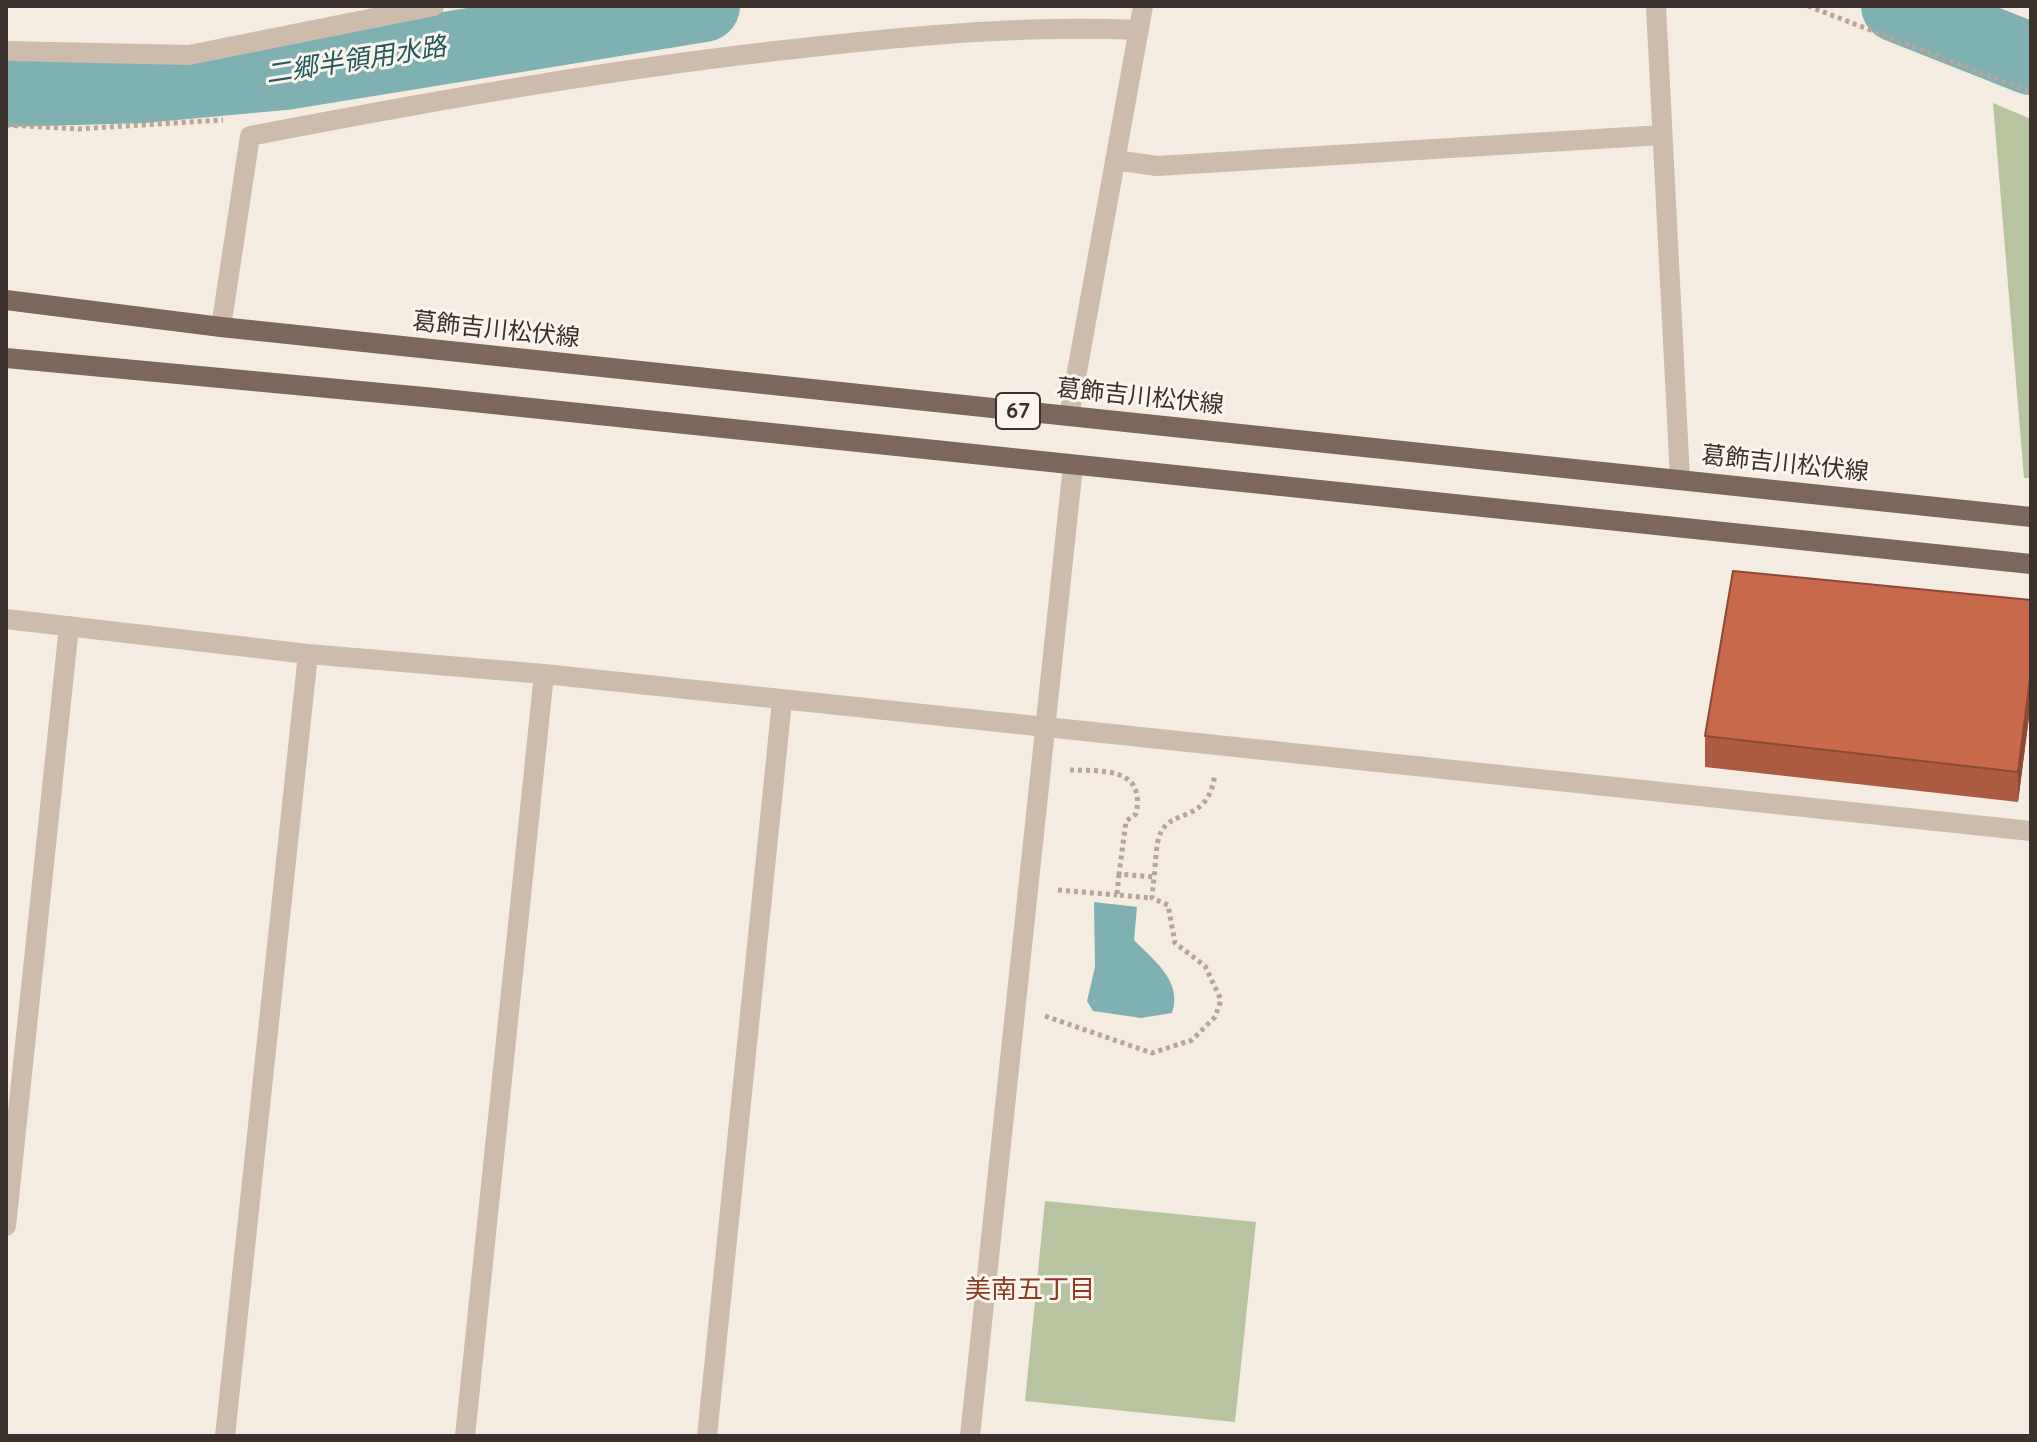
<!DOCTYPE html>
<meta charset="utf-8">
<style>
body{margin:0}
#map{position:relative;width:2037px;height:1442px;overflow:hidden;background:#f4ebe1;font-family:Quicksand,sans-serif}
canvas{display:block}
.frame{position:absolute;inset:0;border:8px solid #3b302b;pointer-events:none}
</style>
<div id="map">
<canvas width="2037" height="1442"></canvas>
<div class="frame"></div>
</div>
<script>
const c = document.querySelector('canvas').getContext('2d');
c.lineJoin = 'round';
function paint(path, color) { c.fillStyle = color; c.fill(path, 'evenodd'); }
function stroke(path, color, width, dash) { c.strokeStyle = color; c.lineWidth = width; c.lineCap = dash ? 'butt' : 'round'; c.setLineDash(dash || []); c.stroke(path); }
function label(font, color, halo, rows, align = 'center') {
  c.font = font + ' Quicksand,"Noto Sans JP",sans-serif'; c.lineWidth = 6; c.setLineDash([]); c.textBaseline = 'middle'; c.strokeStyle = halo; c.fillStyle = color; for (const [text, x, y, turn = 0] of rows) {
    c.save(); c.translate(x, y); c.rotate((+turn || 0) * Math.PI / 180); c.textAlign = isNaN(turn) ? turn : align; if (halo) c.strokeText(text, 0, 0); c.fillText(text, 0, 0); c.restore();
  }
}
paint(new Path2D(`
 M1993,103L2031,119V478H2024Z
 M1045,1201L1256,1222L1235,1422L1025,1401Z`), '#b8c4a0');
paint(new Path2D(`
 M1094,902L1137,907L1134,940C1154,961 1183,981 1172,1013L1141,1018L1093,1011L1087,1001L1095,967Z`), '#7fb0b2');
stroke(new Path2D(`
 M1897,6L2031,59
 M6,91L144,87L285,74L704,6`), '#7fb0b2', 72);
stroke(new Path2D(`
 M1808,6L2031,92
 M6,125L79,129L223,120
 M1070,770C1103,771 1146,767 1136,814L1126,821L1119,874L1154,877C1156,865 1155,844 1161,832C1173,808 1208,824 1215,774
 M1119,874L1117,895L1152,898
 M1058,890L1117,895
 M1045,1016L1152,1053L1192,1040L1215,1017L1221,1000L1205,966L1175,943L1168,905L1152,898L1154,877`), '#b9a596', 5, [4, 4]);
stroke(new Path2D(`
 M1656,6L1680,479
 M6,51L189,55L434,6
 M1115,160L1157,166L1662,135
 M221,327L250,136C437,100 623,67 812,47C920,35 1030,25 1139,30
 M1069,416L1143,6
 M6,619L308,654L544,674L2031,831
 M6,1226L69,626
 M225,1436L308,654
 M465,1436L544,674
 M707,1436L782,701
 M970,1436L1073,466`), '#cdbbac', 20);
stroke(new Path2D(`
 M6,300L221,327L2031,517
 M6,358L435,398L2031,564`), '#7d675c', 20);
paint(new Path2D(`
 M2031,600V701L2018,802L1705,767V736Z`), '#ac5a40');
paint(new Path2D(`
 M2031,671V701L2018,802V772Z`), '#8c4a34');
const building = new Path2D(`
 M1733,571L2031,600V671L2018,772L1705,736Z`);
paint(building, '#c8694b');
stroke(building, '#8c4a34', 2);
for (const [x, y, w] of [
 [1018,411,44]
]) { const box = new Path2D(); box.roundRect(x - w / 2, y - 18, w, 36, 6); c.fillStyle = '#fbf5ee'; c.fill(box); stroke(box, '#3b302b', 2); }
label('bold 22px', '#3b302b', null, [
 ["67",1018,411]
]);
label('24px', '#3b302b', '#fbf5ee', [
 ["葛飾吉川松伏線",496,330,6],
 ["葛飾吉川松伏線",1140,397,6],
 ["葛飾吉川松伏線",1785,464,6]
]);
label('italic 26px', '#1f5a5e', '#fbf5ee', [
 ["二郷半領用水路",356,61,-9]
]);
label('26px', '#8c3b22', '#fbf5ee', [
 ["美南五丁目",1030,1290]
]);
</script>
